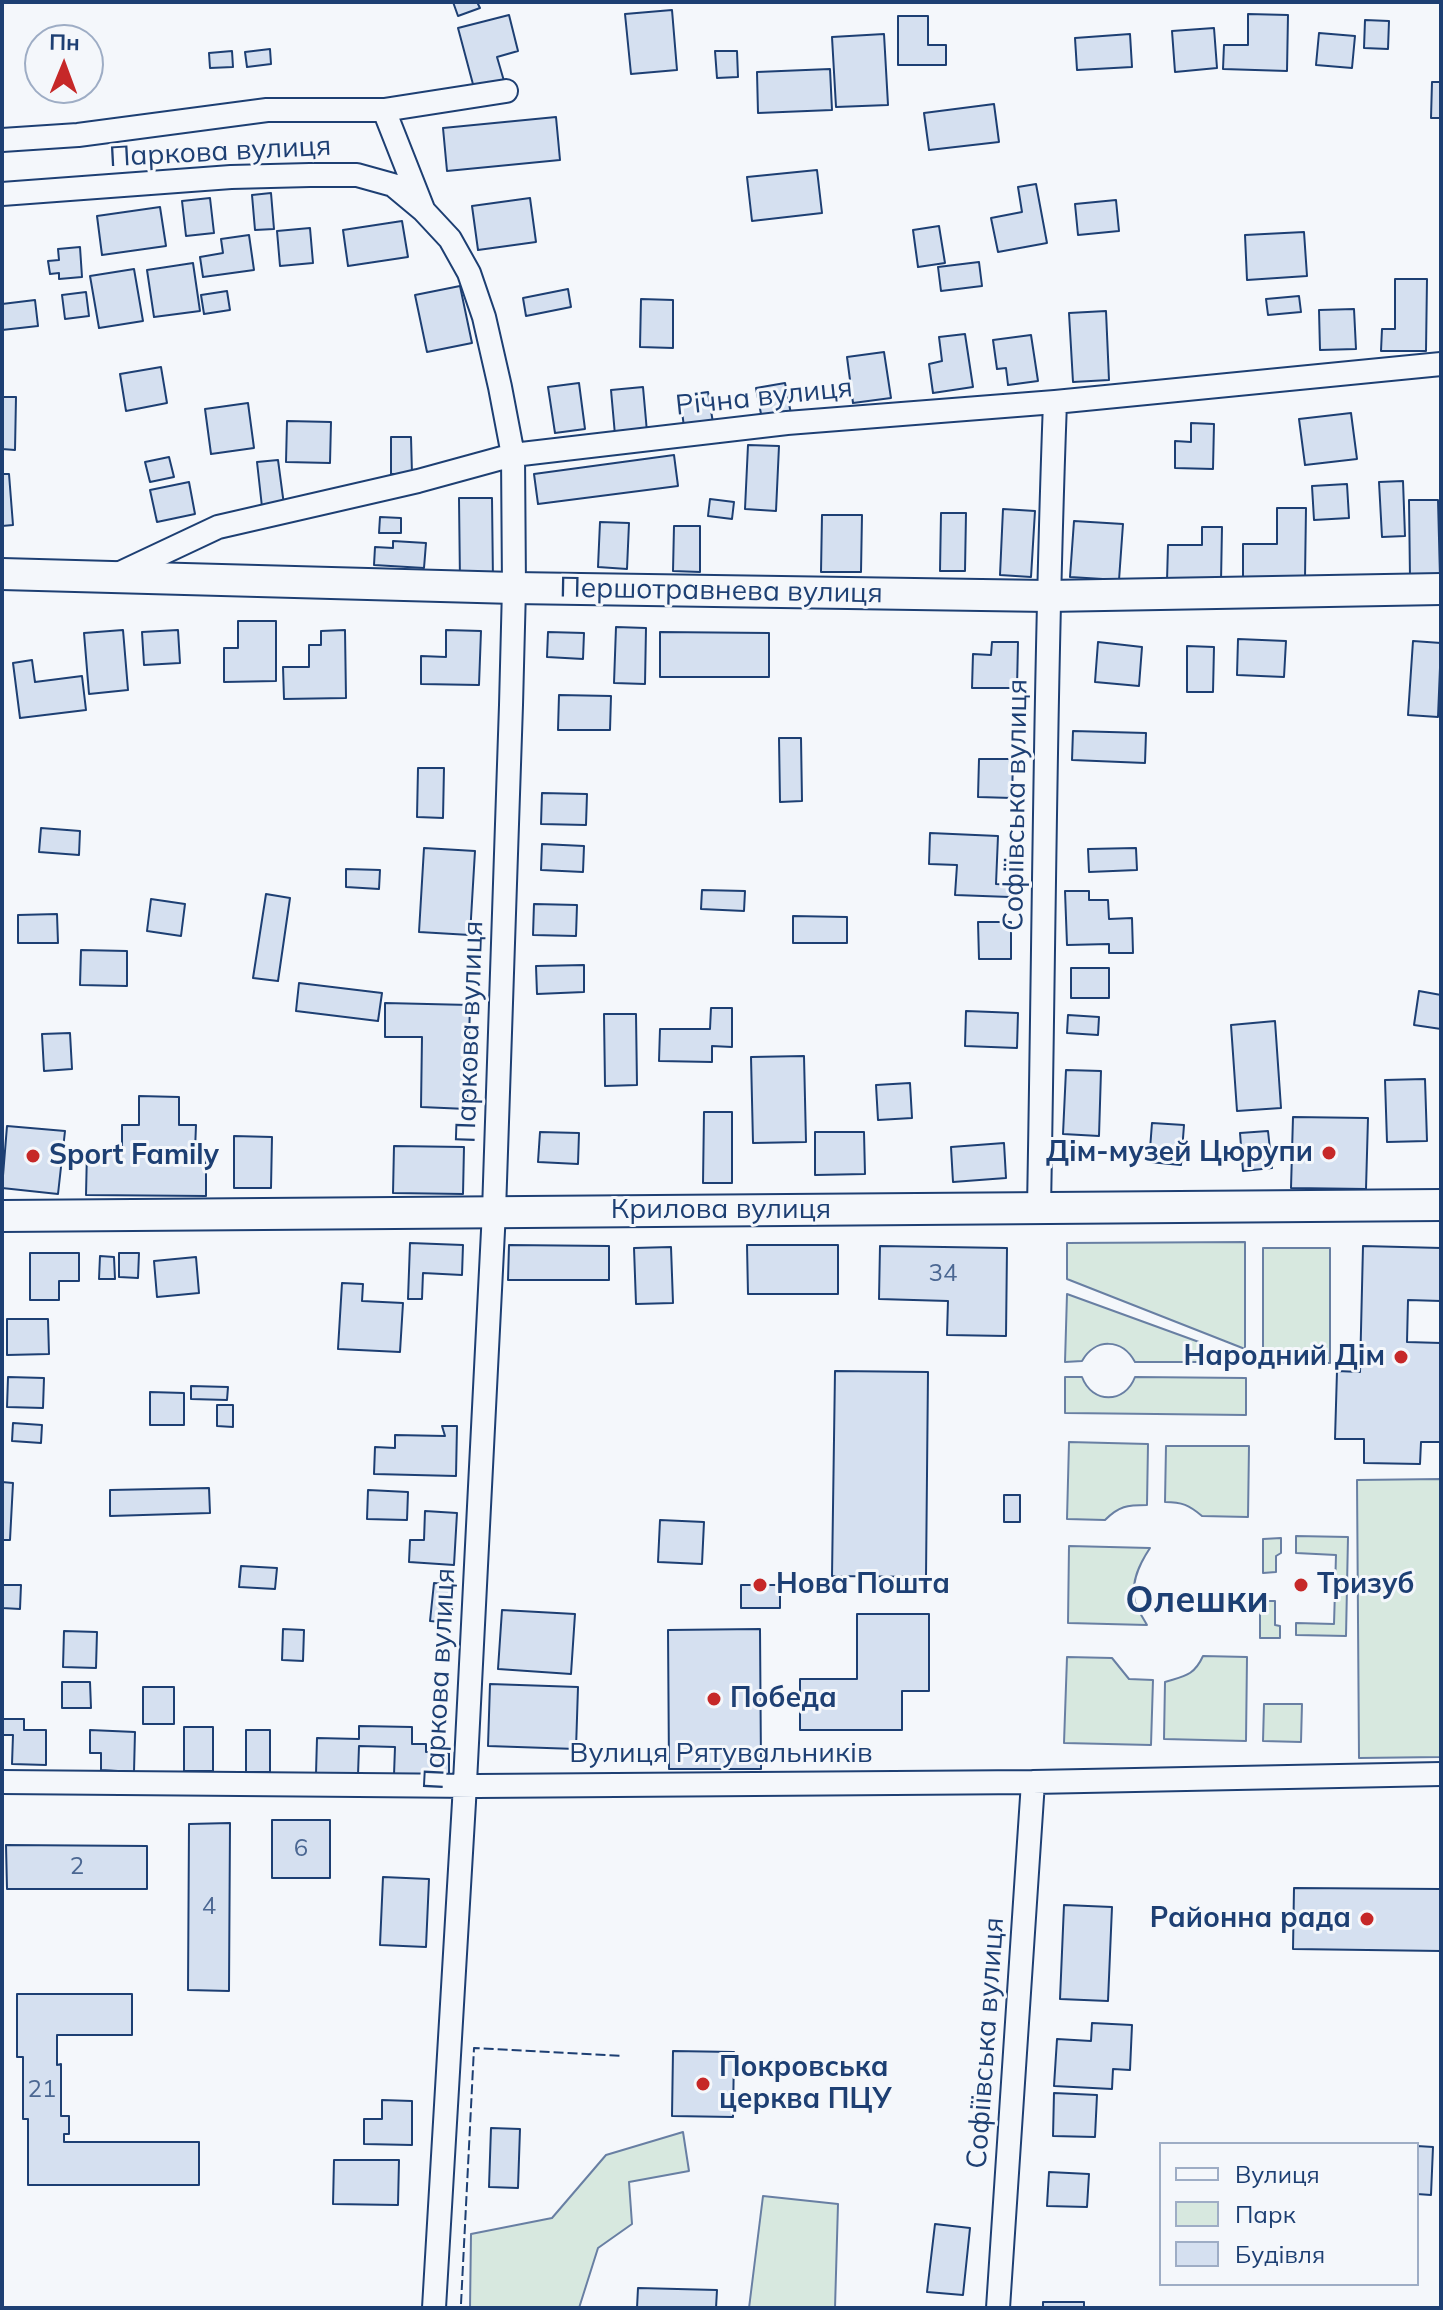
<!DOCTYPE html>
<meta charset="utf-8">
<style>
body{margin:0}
#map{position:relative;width:1443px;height:2310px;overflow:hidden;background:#f4f7fb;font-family:Mulish,sans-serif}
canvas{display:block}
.frame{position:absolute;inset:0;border:4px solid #1d3f73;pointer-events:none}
.legend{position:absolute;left:1159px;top:2142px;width:260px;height:144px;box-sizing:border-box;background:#f4f7fb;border:2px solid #9eadc5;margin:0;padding:10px 14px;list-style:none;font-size:24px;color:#1d3f73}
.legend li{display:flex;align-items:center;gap:16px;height:40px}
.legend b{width:40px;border:2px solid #9eadc5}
.north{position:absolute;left:24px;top:24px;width:80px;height:80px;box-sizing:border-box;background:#f4f7fb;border:2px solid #9eadc5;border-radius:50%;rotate:1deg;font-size:22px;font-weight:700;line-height:32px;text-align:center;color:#1d3f73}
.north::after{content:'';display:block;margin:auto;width:28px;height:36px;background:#c62828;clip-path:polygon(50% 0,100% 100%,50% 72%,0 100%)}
</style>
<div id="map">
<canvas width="1443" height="2310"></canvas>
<div class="frame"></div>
<ul class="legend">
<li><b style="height:10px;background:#f4f7fb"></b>Вулиця</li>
<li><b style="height:22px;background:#d7e8df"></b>Парк</li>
<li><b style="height:22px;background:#d5e0f0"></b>Будівля</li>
</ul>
<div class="north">Пн</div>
</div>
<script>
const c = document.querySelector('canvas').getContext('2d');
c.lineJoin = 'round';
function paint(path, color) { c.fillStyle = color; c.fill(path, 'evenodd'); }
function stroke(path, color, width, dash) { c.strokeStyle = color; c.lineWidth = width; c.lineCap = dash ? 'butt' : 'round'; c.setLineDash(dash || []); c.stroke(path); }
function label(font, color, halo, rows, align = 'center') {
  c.font = font + ' Mulish,sans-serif'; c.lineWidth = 6; c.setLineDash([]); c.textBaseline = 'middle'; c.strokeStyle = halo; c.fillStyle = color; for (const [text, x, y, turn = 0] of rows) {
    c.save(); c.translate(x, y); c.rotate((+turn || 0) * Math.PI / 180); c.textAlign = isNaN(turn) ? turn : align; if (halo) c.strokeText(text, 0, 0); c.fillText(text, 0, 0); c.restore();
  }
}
const green = new Path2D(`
 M1245,1242V1349L1067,1279V1243Z
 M1263,1248H1330V1363H1263Z
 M1067,1294L1199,1342L1209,1362H1135C1122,1338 1095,1338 1082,1361L1065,1362Z
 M1065,1377H1082C1092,1404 1125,1404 1135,1377L1246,1378V1415L1065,1413Z
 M1069,1442L1148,1444L1147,1505C1127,1505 1119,1506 1105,1520L1067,1519Z
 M1166,1446H1249L1248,1517L1202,1516C1189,1505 1182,1502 1165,1502Z
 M1441,1479V1757L1359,1758L1357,1480Z
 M1296,1536L1348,1537L1346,1636L1296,1635V1623L1334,1624L1336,1555L1296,1553Z
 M1281,1538V1553L1276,1556V1572L1263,1573V1539Z
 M1069,1546L1150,1548C1140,1563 1130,1582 1135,1602C1137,1609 1143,1618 1147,1625L1068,1623Z
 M1260,1601H1275V1625L1280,1626V1638H1260Z
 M1203,1656L1247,1657L1246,1741L1164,1739L1165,1682C1184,1676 1194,1676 1203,1656Z
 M1067,1657L1112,1658L1129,1679L1153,1680L1151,1745L1064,1743Z
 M1264,1704H1302L1301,1742L1263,1741Z
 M683,2132L689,2171L629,2182L632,2224L598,2248L579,2308H470L471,2234L552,2218L606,2155Z
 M763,2196L838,2204L835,2308H749Z`);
paint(green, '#d7e8df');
stroke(green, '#687fa3', 2);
const building = new Path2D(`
 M453,2H477L480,8L458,16Z
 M672,10L677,70L631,74L625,14Z
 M1248,14L1288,15L1287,71L1223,69L1224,45H1248Z
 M509,15L518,51L497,57L504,81L474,88L458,28Z
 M898,16H928V45H946V65H898Z
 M1365,20L1389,21L1388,49L1364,48Z
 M1214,28L1217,68L1175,72L1172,31Z
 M1319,33L1355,36L1352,68L1316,65Z
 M884,34L888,105L836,107L832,37Z
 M1130,34L1132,67L1077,70L1075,38Z
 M270,49L271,64L247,67L245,52Z
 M232,51L233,67L210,68L209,53Z
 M715,51H737L738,77L717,78Z
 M830,69L832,110L758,113L757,72Z
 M1432,82H1441V118H1431Z
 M994,104L999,142L929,150L924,113Z
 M556,117L560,160L447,171L443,128Z
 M817,170L822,213L752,221L747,177Z
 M1036,184L1047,243L998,252L991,218L1022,212L1018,187Z
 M271,193L274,229L255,230L252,195Z
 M210,198L214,233L186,236L182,201Z
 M530,198L536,242L478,250L472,206Z
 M1116,200L1119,231L1078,235L1075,204Z
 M160,207L166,246L102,255L97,216Z
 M402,221L408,257L348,266L343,230Z
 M939,226L945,263L918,267L913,230Z
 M310,228L313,263L280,266L277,231Z
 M1304,232L1307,276L1247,280L1245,235Z
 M249,235L254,270L203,277L200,257L223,253L221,239Z
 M80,247L82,277L59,279V273L50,274L48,261L59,260L58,249Z
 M979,262L982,286L941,291L938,267Z
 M193,263L200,311L154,317L147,270Z
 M134,269L143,321L99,328L90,276Z
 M1395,279H1427L1426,351H1381L1382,329H1395Z
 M460,286L472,343L427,352L415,295Z
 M568,289L571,307L526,316L523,298Z
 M227,291L230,310L204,314L201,295Z
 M86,292L89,316L65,319L62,295Z
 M1299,296L1301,312L1268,315L1266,299Z
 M641,299L673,300V348L640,347Z
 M35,300L38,326L2,330V304Z
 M1354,309L1356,349L1320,350L1319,310Z
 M1106,311L1109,380L1073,382L1069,313Z
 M965,334L973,387L933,393L929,364L942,361L939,337Z
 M1031,335L1038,381L1008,385L1006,368L997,369L993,340Z
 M884,352L891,398L853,403L847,357Z
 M161,367L167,403L126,411L120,374Z
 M579,383L585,429L555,433L548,387Z
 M785,383L791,414L762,419L756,388Z
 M643,387L647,432L615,435L611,390Z
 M708,392L713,423L684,427L680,396Z
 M2,397H16L15,450L2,449Z
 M248,403L254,448L211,454L205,409Z
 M1351,413L1357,459L1305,465L1299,419Z
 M287,421L331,422L330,463L286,462Z
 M1191,423L1214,424L1213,469L1175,468V441L1191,442Z
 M391,437H411L412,474H391Z
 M748,445L779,446L776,511L745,509Z
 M674,455L678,486L538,504L534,474Z
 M169,457L174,477L150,482L145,462Z
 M278,460L284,505L262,507L257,462Z
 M2,474H9L13,525L2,526Z
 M1403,481L1405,536L1382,537L1379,482Z
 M189,482L195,514L157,522L150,490Z
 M1347,484L1349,518L1314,520L1312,486Z
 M459,498H492L493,582H460Z
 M710,499L734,502L732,519L708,516Z
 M1409,500H1438L1440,577L1410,578Z
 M1277,508H1306L1305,578L1243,577V544H1277Z
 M1003,509L1035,511L1031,577L1000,575Z
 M941,513H966L965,571H940Z
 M822,515H862L861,572H821Z
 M380,517L401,518V533H379Z
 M1074,521L1123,524L1119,580L1070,577Z
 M600,522L629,523L627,569L598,567Z
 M674,526H700V572L673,571Z
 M1202,527H1222L1221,582L1167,581L1168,545H1202Z
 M393,541L426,543L424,568L374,565L375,547L393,548Z
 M238,621H276V681L224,682V648H238Z
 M616,627L646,628L645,684L614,683Z
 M123,630L128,690L89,694L84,633Z
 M178,630L180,663L144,665L142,632Z
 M345,630L346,698L284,699L283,667H309V645H321V631Z
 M446,630L481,631L479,685L421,684V656L446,657Z
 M548,632L584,633L583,659L547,657Z
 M660,632L769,633V677H660Z
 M1238,639L1286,641L1284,677L1237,675Z
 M1413,641L1441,643L1438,717L1408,715Z
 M992,642H1018L1017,688H972L973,654L991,655Z
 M1098,642L1142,647L1139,686L1095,682Z
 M1187,646L1214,647L1213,692H1187Z
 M32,660L35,682L82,676L86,710L20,718L13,663Z
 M559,695L611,696L610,730H558Z
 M1073,731L1146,733L1145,763L1072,760Z
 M779,738H801L802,801L780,802Z
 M979,759H1013L1012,798L978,797Z
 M418,768H444L443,818L417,817Z
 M542,793L587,794L586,825L541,824Z
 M41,828L80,831L79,855L39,852Z
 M930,833L998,836L996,884L1011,885L1010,897L955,895L957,865L929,864Z
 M542,844L584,846L583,872L541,870Z
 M424,848L475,851L470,935L419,932Z
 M1136,848L1137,870L1089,872L1088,849Z
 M346,869L380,870L379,889L346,887Z
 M702,890L745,891L744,911L701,909Z
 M1065,891H1089V900H1108L1109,919L1132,918L1133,953H1109V944L1067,945Z
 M266,894L290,898L278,981L253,978Z
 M151,899L185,904L181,936L147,931Z
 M534,904L577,905L576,936L533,935Z
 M57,914L58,943H18V915Z
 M793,916L847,917V943H793Z
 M978,922H1011V959H979Z
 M81,950L127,951V986L80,985Z
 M584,965V992L537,994L536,966Z
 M1071,968H1109V998H1071Z
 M299,983L382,993L378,1021L296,1011Z
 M1419,991L1441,995V1029L1414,1025Z
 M385,1003L470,1005L467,1109L421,1107L422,1037H385Z
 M711,1008H732V1047L712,1046V1062L659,1061L660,1029H710Z
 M966,1011L1018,1013L1017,1048L965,1046Z
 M604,1014H636L637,1085L605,1086Z
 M1068,1015L1099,1017L1098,1035L1067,1033Z
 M1275,1021L1281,1108L1237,1111L1231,1025Z
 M70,1033L72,1069L44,1071L42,1034Z
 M804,1056L806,1142L753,1143L751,1057Z
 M1066,1070L1101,1071L1099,1136L1063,1134Z
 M1425,1079L1427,1141L1387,1142L1385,1080Z
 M910,1083L912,1118L878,1120L876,1085Z
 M139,1096L179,1097V1125H196L195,1151H206V1196L86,1195L87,1150H122V1125H139Z
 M704,1112H732V1183H703Z
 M1293,1117L1368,1118L1366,1189L1291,1188Z
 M1152,1123L1184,1125L1181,1165L1149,1162Z
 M7,1126L65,1131L58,1194L2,1188Z
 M1268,1131L1272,1168L1243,1171L1240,1133Z
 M540,1132L579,1133L578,1164L538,1162Z
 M815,1132H864L865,1174L815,1175Z
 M234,1136L272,1137L271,1188H234Z
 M1004,1143L1006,1178L953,1182L951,1147Z
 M394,1146L464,1147L463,1194L393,1193Z
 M410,1243L463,1245L462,1275L423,1273L422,1299H408Z
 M509,1245L609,1246V1280H508Z
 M747,1245H838V1294H748Z
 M880,1246L1007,1248L1006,1336L947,1335L948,1301L879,1299Z
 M1363,1246L1441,1248V1301L1408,1300L1407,1342L1441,1343V1442H1421L1420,1464L1364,1463V1439H1335L1337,1371L1360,1372Z
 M671,1247L673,1303L636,1304L634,1248Z
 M30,1253H79V1281H59V1300H30Z
 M119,1253H139L138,1278L119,1277Z
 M100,1256L114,1257L115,1279H99Z
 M196,1257L199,1293L157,1297L154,1261Z
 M342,1283L363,1284L362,1301L403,1303L400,1352L338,1349Z
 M7,1319H48L49,1354L7,1355Z
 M835,1371L928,1372L926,1577L832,1576Z
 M8,1377L44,1378L43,1408L7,1407Z
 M191,1386L228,1387L227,1400L191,1399Z
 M150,1392L184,1393V1425H150Z
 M217,1405H233V1427L217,1426Z
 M13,1423L42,1425L41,1443L12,1441Z
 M442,1426H457L456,1476L374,1474L375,1447L395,1448V1435L445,1436Z
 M2,1482L13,1483L10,1540H2Z
 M209,1488L210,1513L110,1516V1490Z
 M368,1490L408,1492L407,1520L367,1519Z
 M1004,1495H1020V1522H1004Z
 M425,1511L457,1513L454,1565L409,1562L410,1540H424Z
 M660,1520L704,1522L702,1564L658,1562Z
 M241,1566L277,1568L275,1589L239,1587Z
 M434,1583L454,1585L451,1623L430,1621Z
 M2,1585H21L20,1609L2,1608Z
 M741,1585H780V1608H741Z
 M502,1610L575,1614L571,1674L498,1669Z
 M857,1614H929V1691H902V1730H800V1679H857Z
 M283,1629L304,1630L303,1661L282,1660Z
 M760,1629L761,1769H669L668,1630Z
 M64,1631L97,1632L96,1668L63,1667Z
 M62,1682H90L91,1708H62Z
 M490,1684L578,1687L576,1749L488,1746Z
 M143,1687H174V1724H143Z
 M2,1719H24V1730H46V1765L12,1764L13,1735H2Z
 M359,1726L412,1727V1744H426V1752L449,1753V1775H394L395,1747L359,1746L358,1775L316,1774L317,1738L359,1739Z
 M184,1727H213V1771H184Z
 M90,1730L135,1732L134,1772L101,1770V1753H90Z
 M246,1730H270V1772H246Z
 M272,1820H330V1878H272Z
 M230,1823L229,1991L188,1990L189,1824Z
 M6,1845L147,1846V1889H7Z
 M383,1877L429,1879L426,1947L380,1945Z
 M1294,1888L1441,1889V1951L1293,1949Z
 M1064,1905L1112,1907L1108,2001L1060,1999Z
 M17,1994H132V2035H57V2065L61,2064V2116H69V2134H64V2142H199V2185H28V2119H23V2057H17Z
 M1092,2023L1132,2025L1130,2070L1113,2069L1112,2089L1054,2086L1057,2039L1091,2041Z
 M673,2051L734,2052L733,2117L672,2116Z
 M1054,2093L1097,2095L1095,2137L1053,2136Z
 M382,2100L412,2101V2145L364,2144V2119H382Z
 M491,2128L520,2129L518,2188L489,2187Z
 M1417,2146L1433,2147L1431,2195L1417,2194Z
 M334,2160H399L398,2205L333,2204Z
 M1049,2172L1089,2174L1087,2207L1047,2206Z
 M935,2224L970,2228L963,2295L927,2292Z
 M638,2288L717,2290L716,2308H637Z
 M1043,2302H1084V2308H1043Z`);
paint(building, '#d5e0f0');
stroke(building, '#1d3f73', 2);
const street = new Path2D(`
 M384,110L423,209
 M2,140L78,135L267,110H384L506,91
 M2,194L231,177L310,175H357L393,185L423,210L450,239L469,273L484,317L500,387L513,455L514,588L511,705L494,1211L464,1802L434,2308
 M116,575L218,527L418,481L513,455L787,423L1055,402L1441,364
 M1039,1208C1044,940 1045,671 1055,402
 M2,1782L477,1786L1033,1782L1441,1774
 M998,2308L1033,1782`);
const secondary = new Path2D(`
 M2,574L514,588L1048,596L1441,589
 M2,1216L1441,1205`);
stroke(street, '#1d3f73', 26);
stroke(secondary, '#1d3f73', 34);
stroke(street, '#f4f7fb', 22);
stroke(secondary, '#f4f7fb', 30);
stroke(new Path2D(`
 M461,2304L474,2048L622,2056`), '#1d3f73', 2, [10, 4]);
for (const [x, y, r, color] of [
 [1329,1153,8,"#c62828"],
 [33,1156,8,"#c62828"],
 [1401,1357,8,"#c62828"],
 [760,1585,8,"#c62828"],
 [1301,1585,8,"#c62828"],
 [714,1699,8,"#c62828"],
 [1367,1919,8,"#c62828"],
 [703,2084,8,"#c62828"]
]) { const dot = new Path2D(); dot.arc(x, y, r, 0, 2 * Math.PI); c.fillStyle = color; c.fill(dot); stroke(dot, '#f4f7fb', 3); }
label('24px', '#4b6792', null, [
 ["34",943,1274],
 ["6",301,1849],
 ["2",77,1867],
 ["4",209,1907],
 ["21",42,2090]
]);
label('28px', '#1d3f73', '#f4f7fb', [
 ["Паркова вулиця",220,152,-3],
 ["Річна вулиця",764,397,-6],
 ["Першотравнева вулиця",721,591,1],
 ["Софіївська вулиця",1016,805,-89],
 ["Паркова вулиця",470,1032,-88],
 ["Крилова вулиця",721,1210],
 ["Паркова вулиця",440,1679,-87],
 ["Вулиця Рятувальників",721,1754],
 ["Софіївська вулиця",986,2043,-86]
]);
label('bold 28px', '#1d3f73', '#f4f7fb', [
 ["Дім-музей Цюрупи",1313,1153,"right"],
 ["Sport Family",49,1156],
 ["Народний Дім",1385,1357,"right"],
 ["Нова Пошта",776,1585],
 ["Тризуб",1317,1585],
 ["Победа",730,1699],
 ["Районна рада",1351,1919,"right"],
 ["Покровська",719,2068],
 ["церква ПЦУ",719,2100]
], 'left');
label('bold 36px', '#1d3f73', '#f4f7fb', [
 ["Олешки",1197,1601]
]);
</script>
